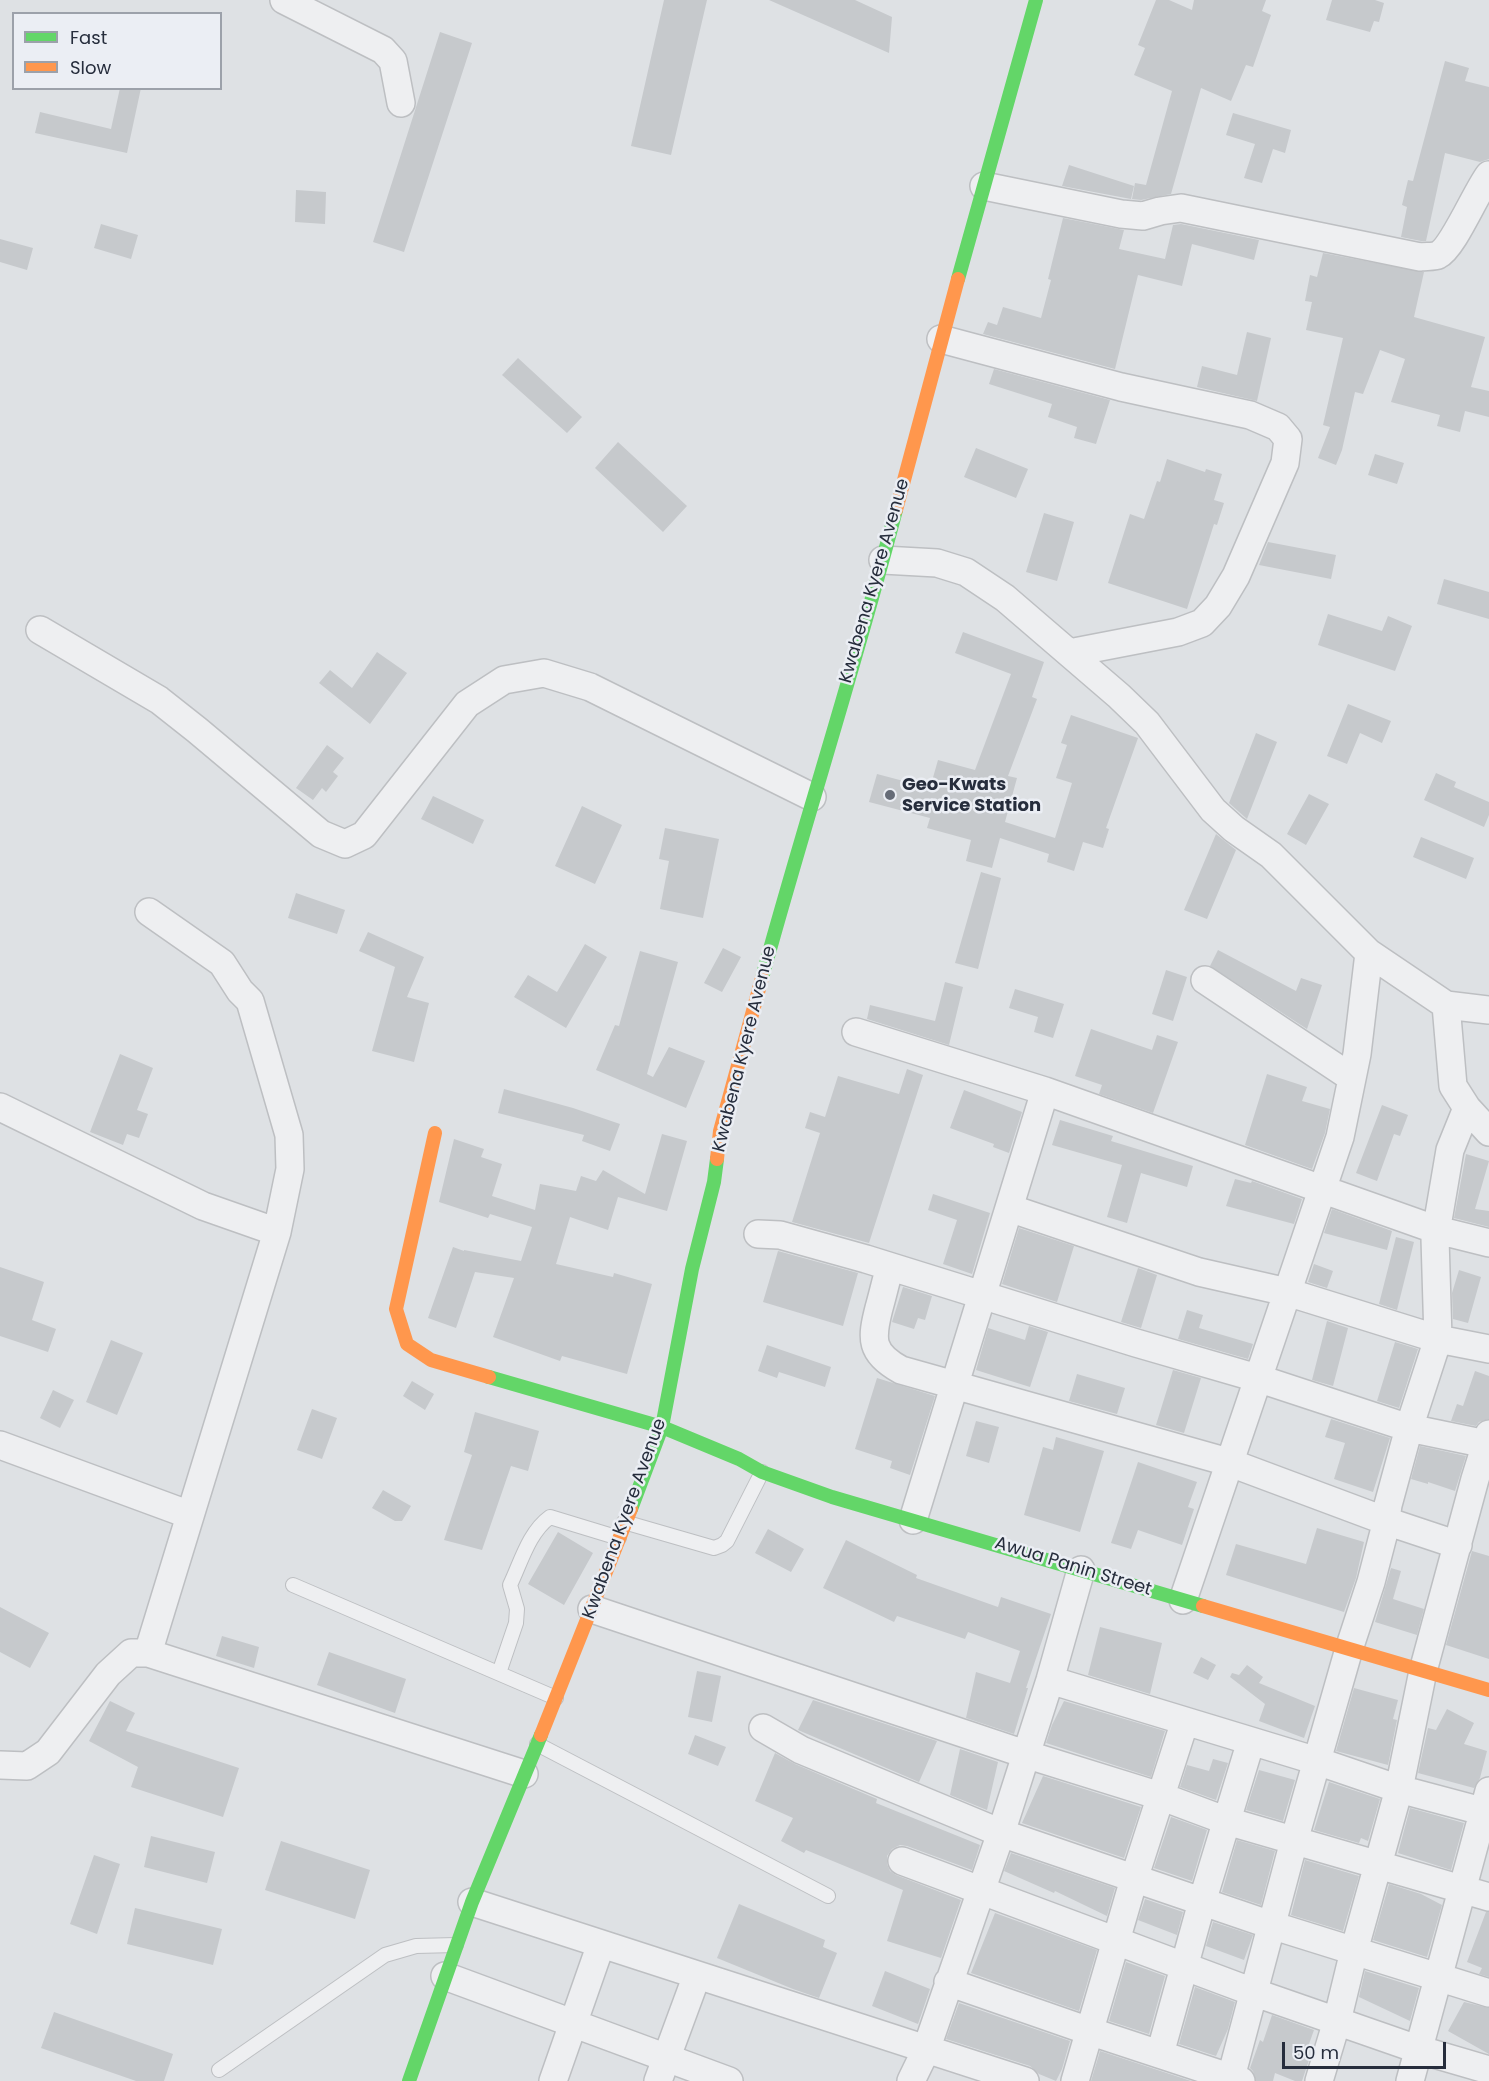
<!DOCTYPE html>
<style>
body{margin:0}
#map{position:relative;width:1489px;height:2081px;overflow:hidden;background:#dee1e4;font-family:Poppins,sans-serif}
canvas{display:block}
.legend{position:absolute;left:12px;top:12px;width:210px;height:78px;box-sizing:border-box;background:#ebeef4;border:2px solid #9ca1aa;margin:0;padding:8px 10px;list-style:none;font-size:18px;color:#262d3c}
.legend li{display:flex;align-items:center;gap:12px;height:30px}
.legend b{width:30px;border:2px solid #9ca1aa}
.scale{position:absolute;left:1282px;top:2042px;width:164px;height:27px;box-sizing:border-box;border:3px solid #262d3c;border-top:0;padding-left:8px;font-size:18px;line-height:21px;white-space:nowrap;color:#262d3c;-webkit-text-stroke:4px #ebeef4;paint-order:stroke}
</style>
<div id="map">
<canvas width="1489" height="2081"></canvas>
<ul class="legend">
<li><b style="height:8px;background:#63d668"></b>Fast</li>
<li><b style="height:8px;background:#ff974d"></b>Slow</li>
</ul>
<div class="scale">50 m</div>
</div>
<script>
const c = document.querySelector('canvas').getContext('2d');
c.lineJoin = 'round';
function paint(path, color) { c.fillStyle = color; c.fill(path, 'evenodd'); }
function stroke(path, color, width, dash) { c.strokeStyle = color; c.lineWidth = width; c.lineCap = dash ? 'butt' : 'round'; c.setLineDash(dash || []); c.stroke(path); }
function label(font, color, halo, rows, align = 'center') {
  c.font = font + ' Poppins,sans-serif'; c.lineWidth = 5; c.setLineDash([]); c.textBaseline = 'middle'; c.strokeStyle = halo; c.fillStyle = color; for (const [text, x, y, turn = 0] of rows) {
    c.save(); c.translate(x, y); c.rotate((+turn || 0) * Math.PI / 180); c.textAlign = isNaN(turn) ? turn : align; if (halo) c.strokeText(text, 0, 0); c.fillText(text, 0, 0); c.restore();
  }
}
paint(new Path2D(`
 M664,0H707L671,155L631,146Z
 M769,0H855L892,17L889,53Z
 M1156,0H1169L1192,10L1194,0H1266L1262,11L1271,15L1253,67L1246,65L1231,101L1201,88L1171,194L1141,200L1132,199L1135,183L1146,185L1172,91L1134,75L1145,48L1138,45Z
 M1332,0H1375L1384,3L1379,22L1374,21L1370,32L1326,20Z
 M440,32L472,43L404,252L373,242Z
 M1445,61L1469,68L1465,81L1489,87V159L1480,162L1445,153L1426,241H1421L1401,237L1407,207L1402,205L1408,180L1413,181Z
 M120,88H141L127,153L35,133L40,112L111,129Z
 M1233,113L1291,130L1285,153L1273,149L1262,183L1244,178L1255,144L1226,135Z
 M1069,165L1134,186L1131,199L1062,186Z
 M296,190L326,192L325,224L295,222Z
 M1063,218L1124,230L1119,249L1165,259L1173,225L1181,224L1259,240L1254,260L1192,244L1182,286L1138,275L1115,369L983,334L988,322L997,325L1003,307L1041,318L1051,280L1048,279Z
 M101,224L138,235L131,259L94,248Z
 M0,239L33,248L27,270L0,262Z
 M1323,253L1424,272L1414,317L1485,337L1471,387L1489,391V417L1465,411L1460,432L1437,426L1440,415L1391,402L1405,359L1380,350L1363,394L1355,392L1342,450L1336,465L1318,458L1330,427L1323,425L1343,338L1306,330L1312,302L1305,301L1310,275L1317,277Z
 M1247,332L1271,338L1257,401L1197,387L1202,366L1237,375Z
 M518,358L582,417L567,433L502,375Z
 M994,369L1110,400L1096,444L1074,438L1077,427L1048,417L1052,404L989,384Z
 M618,442L687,506L663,532L595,468Z
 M976,448L1028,469L1016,498L964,477Z
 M1375,454L1404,463L1397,484L1368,475Z
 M1167,459L1205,472L1206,469L1222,474L1214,500L1224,503L1217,525L1214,524L1187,609L1108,583L1130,514L1144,519L1157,481L1160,482Z
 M1044,513L1074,522L1057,581L1026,572Z
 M1268,542L1336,555L1331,579L1259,565Z
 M1444,579L1489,592V619L1437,604Z
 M1328,614L1382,631L1388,616L1412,626L1395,671L1318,645Z
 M963,632L1044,662L1032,697L1037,699L1008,776L1017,778L1005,822L1055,838L1072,783L1056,778L1067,745L1061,743L1071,715L1138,738L1106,828L1109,829L1103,848L1083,842L1074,871L1047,862L1049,854L1000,838L992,868L966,861L971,840L927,828L930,818L869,802L877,774L930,788L938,760L975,770L1011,674L955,653Z
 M377,652L407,673L370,724L319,683L330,670L352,688Z
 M1348,704L1391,721L1382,743L1360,733L1347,764L1327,756Z
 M1256,733L1277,742L1247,819L1229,803Z
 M327,745L344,758L333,772L338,776L326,792L322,788L313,800L296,788Z
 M1436,773L1456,782L1454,787L1489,802V815L1484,827L1424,800Z
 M1309,794L1329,804L1306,845L1287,834Z
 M433,796L484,820L473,844L421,819Z
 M582,806L622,825L595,884L555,866Z
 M665,828L719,839L703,918L660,909L669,861L659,859Z
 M1216,834L1236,850L1207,919L1184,910Z
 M1421,837L1474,858L1466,879L1413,857Z
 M981,872L1001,878L978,969L955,963Z
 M296,893L345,910L337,934L288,918Z
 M368,932L424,957L407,997L429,1003L414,1062L372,1051L395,967L359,951Z
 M585,944L607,957L566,1028L514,997L528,975L557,992Z
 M723,948L741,957L722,992L704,983Z
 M1218,950L1296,991L1301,978L1322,985L1307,1029L1210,966Z
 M640,951L678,962L647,1074L653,1077L669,1047L705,1061L686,1108L596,1070L615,1025L619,1026Z
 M1166,970L1187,977L1173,1021L1152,1014Z
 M945,982L963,987L949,1045L867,1019L870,1005L935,1021Z
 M1015,989L1064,1004L1053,1038L1034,1032L1038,1017L1009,1008Z
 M1091,1029L1152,1050L1157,1035L1178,1042L1153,1113L1099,1094L1102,1085L1075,1076Z
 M120,1054L153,1068L137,1110L148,1114L139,1138L127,1134L123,1145L90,1132Z
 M907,1069L923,1075L869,1243L792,1222L820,1133L805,1128L810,1112L825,1117L838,1076L899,1094Z
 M1267,1074L1307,1087L1302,1101L1330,1109L1325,1133L1312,1169L1245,1145Z
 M504,1089L573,1108L620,1124L610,1151L582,1141L584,1135L498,1113Z
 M964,1090L1022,1112L1009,1153L993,1147L994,1144L950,1128Z
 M1382,1105L1408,1115L1400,1136L1394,1134L1377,1181L1356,1173Z
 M1060,1120L1113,1136L1111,1141L1193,1166L1187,1187L1141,1173L1127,1223L1107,1217L1122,1165L1052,1145Z
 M662,1134L687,1141L667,1211L618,1197L608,1230L570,1217L556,1264L613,1277L614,1273L652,1284L627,1374L562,1356L560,1361L493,1337L514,1278L475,1272L456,1328L428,1318L453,1247L464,1251V1250L521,1261L532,1227L490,1214L488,1218L439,1202L454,1139L484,1149L481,1157L502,1164L492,1196L535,1210L540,1184L576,1191L581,1176L596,1181L603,1170L645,1194Z
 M1466,1154L1489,1161L1475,1209L1489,1211V1227L1454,1218Z
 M1235,1179L1251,1183L1252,1181L1302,1199L1294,1224L1226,1206Z
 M933,1194L990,1213L972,1274L943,1264L957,1220L928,1210Z
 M1332,1209L1392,1231L1387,1250L1324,1233Z
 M1019,1228L1074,1246L1057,1302L1002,1284Z
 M1396,1237L1414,1242L1397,1310L1379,1304Z
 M778,1251L858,1273L843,1326L763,1302Z
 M1314,1264L1333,1271L1327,1288L1308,1282Z
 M0,1267L44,1282L32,1320L56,1329L48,1352L0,1336Z
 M1138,1268L1157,1275L1141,1328L1121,1322Z
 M1459,1270L1481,1277L1468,1323L1453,1319L1452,1293Z
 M903,1287L932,1296L925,1320L918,1318L914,1329L892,1322Z
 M1187,1310L1203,1315L1199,1328L1253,1344L1248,1359L1178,1339Z
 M1327,1321L1348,1328L1333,1386L1312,1380Z
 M1029,1326L1048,1332L1030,1387L976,1370L988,1328L1025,1340Z
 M111,1340L143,1353L117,1415L86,1402Z
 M1395,1342L1418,1349L1399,1408L1377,1401Z
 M767,1345L831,1367L825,1387L779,1372L777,1378L758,1371Z
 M1173,1370L1201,1378L1184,1433L1156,1425Z
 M1475,1371L1489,1376V1419L1479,1422L1476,1426L1451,1421L1457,1404L1463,1406Z
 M1077,1374L1125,1388L1117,1414L1069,1401Z
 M877,1378L935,1396L910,1475L890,1468L892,1461L855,1449Z
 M412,1381L434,1394L425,1410L403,1396Z
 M53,1390L74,1400L60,1428L40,1418Z
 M312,1409L337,1418L322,1459L297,1450Z
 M475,1412L539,1431L528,1471L511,1466L482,1550L444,1540L472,1455L464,1452Z
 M1331,1419L1390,1438L1373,1492L1334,1479L1345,1443L1325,1437Z
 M976,1421L999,1427L989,1463L966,1456Z
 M1056,1437L1104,1451L1080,1532L1024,1515L1043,1447L1053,1450Z
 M1420,1446L1466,1456L1455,1491L1428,1482V1484L1411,1479Z
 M1138,1462L1197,1482L1188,1507L1194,1509L1182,1545L1138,1530L1131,1549L1111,1543Z
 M383,1490L411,1506L402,1521H395L372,1508Z
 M1317,1528L1364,1542L1356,1578L1344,1612L1226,1575L1236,1544L1306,1564Z
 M768,1529L804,1549L791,1572L755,1553Z
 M558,1532L593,1553L564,1605L528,1584Z
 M846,1540L917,1575L916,1578L998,1607L1001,1597L1051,1614L1026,1688H1028L1014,1734L966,1718L976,1672L1010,1683L1020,1651L968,1632L965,1639L897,1616L894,1622L823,1588Z
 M1472,1551L1489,1556V1659L1446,1645Z
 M1391,1568L1401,1571L1393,1599L1424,1609L1417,1635L1375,1622Z
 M0,1607L49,1633L30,1668L0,1652Z
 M1100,1627L1162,1643L1150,1694L1088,1675Z
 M222,1636L259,1647L254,1668L216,1656Z
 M329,1652L406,1679L395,1713L317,1685Z
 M1201,1657L1216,1665L1208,1680L1193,1673Z
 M1247,1665L1263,1677L1259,1683L1315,1706L1304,1738L1259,1721L1265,1704L1230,1677L1232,1673L1239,1675Z
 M697,1671L721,1676L712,1722L688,1717Z
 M1354,1688L1398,1700L1393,1719L1397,1720L1388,1765L1336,1751Z
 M813,1700L937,1741L919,1782L798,1730Z
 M110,1701L135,1713L126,1731L239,1768L223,1817L131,1787L138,1767L89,1741Z
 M1064,1701L1165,1731L1151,1777L1046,1743L1052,1725Z
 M1447,1709L1474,1723L1464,1744L1487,1751L1480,1778L1474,1788L1418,1773L1428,1728L1436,1730Z
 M695,1735L726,1747L718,1766L688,1754Z
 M960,1749L998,1762L987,1810L950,1795Z
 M775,1753L795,1764L877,1799L876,1803L980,1845L972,1870L907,1846L900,1845L892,1849L887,1856V1864L890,1871L896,1875L961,1900L941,1958L887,1941L903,1890L806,1850L804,1853L781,1841L793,1818L755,1801Z
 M1213,1759L1228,1763L1216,1800L1180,1787L1187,1765L1209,1771Z
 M1259,1770L1295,1780L1283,1821L1246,1810Z
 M1043,1776L1141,1807L1124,1858L1022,1823Z
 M1329,1782L1380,1799L1368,1841L1361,1838L1359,1843L1314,1830Z
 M1410,1808L1464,1823L1451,1870L1398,1853Z
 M1171,1817L1207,1830L1192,1881L1154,1868Z
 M151,1836L215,1852L207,1883L144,1867Z
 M1237,1840L1275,1851L1261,1905L1222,1892Z
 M281,1841L370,1870L355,1919L265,1890Z
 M1011,1853L1115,1888L1107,1916L1055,1891L1054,1893L1004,1871Z
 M94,1855L120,1864L97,1934L70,1924Z
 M1305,1860L1359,1876L1343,1931L1291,1915Z
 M1389,1884L1421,1894L1442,1905L1427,1957L1373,1940Z
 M1145,1899L1183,1912L1177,1935L1138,1920Z
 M739,1904L825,1940L823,1947L837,1953L819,1998L793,1989L717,1958Z
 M135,1908L222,1929L213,1965L127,1944Z
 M1486,1912H1489V1977L1479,1974L1482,1968L1467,1962Z
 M995,1913L1097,1950L1079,2011L971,1973Z
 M1213,1922L1253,1935L1244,1960L1206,1946Z
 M1126,1962L1165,1976L1149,2034L1109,2021Z
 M885,1971L930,1989L918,2024L872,2006Z
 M1365,1971L1419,1988L1410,2021L1359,1997Z
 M1195,1987L1235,2002L1228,2029L1216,2056L1179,2044Z
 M1464,2002L1489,2008V2054L1448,2031Z
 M959,2003L1070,2041L1062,2069L1056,2081L1039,2074L1030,2066L946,2039Z
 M54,2012L173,2054L164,2081H136L41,2048Z
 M1272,2015L1314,2030L1304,2058L1309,2060L1302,2081H1295L1275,2073L1273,2081H1256L1253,2071L1250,2068L1260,2040L1263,2042Z
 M1100,2051L1191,2081H1091Z`), '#c6c9cc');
const lane = new Path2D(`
 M624,1522L714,1548L722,1545L727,1541L762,1472
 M293,1585L556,1698
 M499,1673L516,1623L517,1609L510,1585C521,1562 529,1532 550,1517L619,1538
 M537,1744L828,1896
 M219,2070L385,1955L416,1946L456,1945`);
const street = new Path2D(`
 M284,0L383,50L393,61L401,103
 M984,186L1121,214L1143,216L1160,211L1181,208L1420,257C1425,256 1434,257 1438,255C1453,248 1476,192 1489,175
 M941,339L1121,387L1250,415L1278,427L1288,439L1285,463L1236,576L1218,606L1202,623L1178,632L1069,653
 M883,560L937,563L966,572L1005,598L1119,696L1147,723L1213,810L1234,829L1271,855L1369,953L1446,1005L1489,1010
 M40,630L159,700L197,730L321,834L345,844L364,835L467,704L504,680L544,673L590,687L812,797
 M1205,980L1352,1078
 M1446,1005L1453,1086L1467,1108L1489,1132
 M856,1032L1045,1091L1437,1230L1489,1243
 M0,1107L203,1206L277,1232
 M1009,1208L1199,1272L1287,1292L1438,1339L1435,1238L1450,1150L1467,1108
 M758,1234L780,1235L866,1259L1136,1343L1257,1378L1409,1428L1486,1444
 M890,1267C886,1280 883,1294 879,1308C871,1339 870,1353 901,1370L1228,1462L1386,1521L1458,1545
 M0,1445L190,1515
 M913,1520L1045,1091
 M1183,1600L1340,1137L1357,1054L1369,953
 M592,1609L1025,1754L1160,1796L1227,1821L1489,1897
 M148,1653L277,1232L290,1169L289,1135L250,1001L240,991L222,963L149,912
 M1050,1680L1317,1761L1399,1789L1489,1813
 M763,1728L801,1750L1001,1833L1271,1925L1489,1993
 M0,1765L27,1766L48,1752L108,1674L131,1653H148L524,1774
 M902,1861L1253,1992L1417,2049L1489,2070
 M472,1902L1025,2081
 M445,1976L729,2081
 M948,1982L1089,2031L1241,2081
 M1160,2054L1202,1902L1251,1741
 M553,2081L601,1944
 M658,2081L697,1975
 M911,2081L926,2050L1001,1833L1050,1680L1081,1570
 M1075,2081L1134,1879L1185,1721
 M1230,2081L1294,1841L1349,1649L1371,1582L1384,1532L1388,1505L1409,1428L1438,1339L1489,1349
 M1319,2081L1337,2021L1354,1951L1399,1789L1423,1671L1475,1479L1489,1434
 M1410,2081L1489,1791`);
stroke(lane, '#bdbfc2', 16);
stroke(street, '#bdbfc2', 30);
stroke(lane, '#eeeff1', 14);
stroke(street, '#eeeff1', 27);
stroke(new Path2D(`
 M958,279L1036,0
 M762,978C805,821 855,667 896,510
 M489,1377L662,1427L739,1459L762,1472L832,1497L1203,1606
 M631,1509L662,1427L692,1269L714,1182L717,1159
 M409,2081L472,1902L541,1735`), '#63d668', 14);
stroke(new Path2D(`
 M896,510L958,279
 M435,1133L396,1309L407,1344L431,1360L489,1377
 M717,1159L720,1131L762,978
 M1203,1606L1489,1690
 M541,1735L631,1509`), '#ff974d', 14);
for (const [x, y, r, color] of [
 [890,795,6,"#666c77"]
]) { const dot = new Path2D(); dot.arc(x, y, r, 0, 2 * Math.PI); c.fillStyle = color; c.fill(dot); stroke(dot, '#ebeef4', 2); }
label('18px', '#262d3c', '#ebeef4', [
 ["Kwabena Kyere Avenue",875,581,-74],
 ["Kwabena Kyere Avenue",745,1049,-76],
 ["Kwabena Kyere Avenue",625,1519,-70],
 ["Awua Panin Street",1073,1567,17]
]);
label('bold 18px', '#262d3c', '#ebeef4', [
 ["Geo-Kwats",902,785],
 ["Service Station",902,806]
], 'left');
</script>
